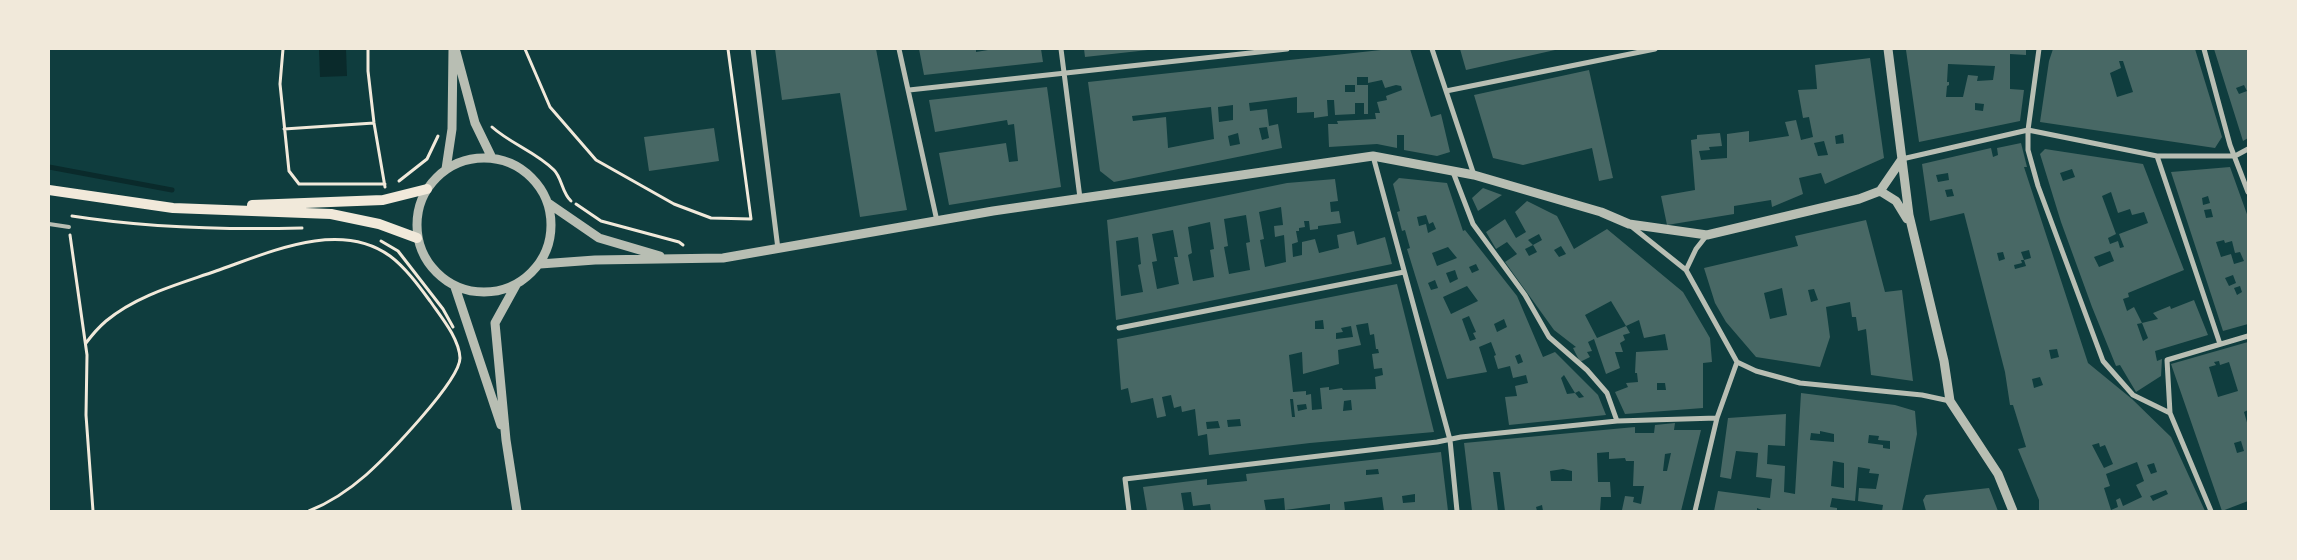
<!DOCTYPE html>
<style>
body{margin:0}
#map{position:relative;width:2297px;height:560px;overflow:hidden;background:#0f3d3e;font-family:Quicksand,sans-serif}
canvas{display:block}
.frame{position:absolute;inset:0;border:50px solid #f1e9da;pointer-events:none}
</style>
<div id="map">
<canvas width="2297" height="560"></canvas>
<div class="frame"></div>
</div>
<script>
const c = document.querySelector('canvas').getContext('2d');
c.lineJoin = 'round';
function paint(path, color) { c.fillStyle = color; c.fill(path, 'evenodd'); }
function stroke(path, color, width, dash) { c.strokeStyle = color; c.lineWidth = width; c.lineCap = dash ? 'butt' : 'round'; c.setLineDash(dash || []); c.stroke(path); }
paint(new Path2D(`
 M346,49L347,76L320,77L319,50Z`), '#0a2a2b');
stroke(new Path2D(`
 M49,167L172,190`), '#0a2a2b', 5);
paint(new Path2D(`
 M775,49H876L907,210L860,217L840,93L782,100Z
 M919,49H976V52L994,49H1041L1043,62L924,75Z
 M1084,49H1148V50L1085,57Z
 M1390,49H1410L1431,117L1441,114L1450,152L1437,156L1404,150V135H1397V148L1377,144L1329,147L1328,124H1338L1337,121L1376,119L1375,113H1380L1377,102L1387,100L1386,96L1402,90L1401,86L1396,85L1385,88L1382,80L1368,83V77H1357V85H1368V114H1364V103H1355V114L1335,115L1334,100H1327L1328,116L1314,118V112L1297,113V97L1249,103L1250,111L1267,109L1269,126L1278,124L1282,148L1114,182L1100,171L1088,82ZM1345,85H1355V92H1345ZM1233,105V120L1219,122L1218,107ZM1211,107L1214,139L1168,148L1166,117L1133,121L1132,116ZM1267,127L1269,138L1262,140L1259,128ZM1238,133L1240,144L1230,146L1228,136Z
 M1460,49H1555V50L1466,70Z
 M1926,49H2026V55L2010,54V89L2024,90L2020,121L1919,142L1906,50ZM1948,64L1995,66L1993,80L1977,81L1978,76L1968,75L1963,97H1946L1947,86L1949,85V82H1947ZM1975,103L1984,104L1983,111L1975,110Z
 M2053,49H2195L2222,137L2215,148L2040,122L2049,61ZM2119,61H2123L2133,92L2117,97L2110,73L2121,68Z
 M2214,49H2248V138L2243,141ZM2244,85L2247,91L2239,94L2236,88Z
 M1870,58L1884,158L1825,184L1821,173L1799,178L1803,194L1772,207L1771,200L1734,206V214L1667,225L1661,196L1695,190L1691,140L1697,139V135L1720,133L1722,146L1709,147L1710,150L1699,151L1701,160L1727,158V134L1749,131V142L1789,136L1785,122L1796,120L1801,140L1813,137L1809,117L1803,118L1798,90L1817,89L1815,65ZM1843,134L1844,143L1836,144L1835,136ZM1824,141L1828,155L1818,156L1814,143Z
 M1589,70L1613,178L1599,181L1592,148L1523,165L1493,158L1474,95Z
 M1047,87L1061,187L949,205L939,153L1006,143L1009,162L1018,161L1014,124L1008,125L1007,120L935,132L929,100Z
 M714,128L719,161L649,171L644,137Z
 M2021,143L2027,167H2024L2088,363L2132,399L2171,437L2205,511H2039V500L2018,449L2026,447L2013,405H2010L2005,372L1964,213L1930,221L1922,164L1991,148L1993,157L1998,155L1997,148ZM1948,173L1949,180L1938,182L1936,175ZM1952,189L1954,196L1947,197L1945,190ZM2029,250L2031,258L2024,260L2021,252ZM2003,252L2005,259L1999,261L1997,253ZM2021,260H2024L2026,266L2015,269L2014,265L2022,263ZM2057,349L2059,357L2051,359L2049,350ZM2040,377L2043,385L2034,388L2032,379ZM2099,443L2100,447L2105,445L2113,464L2104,468L2092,445ZM2137,462L2144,481L2136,485L2142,497L2123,506L2120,498L2116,500L2118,507L2111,510L2104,488L2110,486L2106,474ZM2154,463L2157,472L2151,474L2147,465ZM2166,490L2168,494L2153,501L2150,496Z
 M2045,149L2143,164L2184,270L2128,293L2129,297L2123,299L2127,311L2134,307L2142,323L2158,319L2153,313L2170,306L2171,309L2194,300L2208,335L2155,351L2157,361L2162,359L2161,376L2136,392L2120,365L2116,366L2092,307L2061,222L2040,154ZM2072,169L2075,177L2063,181L2060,173ZM2111,192L2118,213L2130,209L2132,215L2144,212L2148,223L2119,234L2124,247L2120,248L2118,241L2110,244L2108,238L2116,234L2102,196ZM2110,251L2114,261L2099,267L2094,257ZM2142,323L2148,338L2143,341L2137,324Z
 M2230,167L2248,217V324L2223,331L2171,172ZM2208,196L2210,203L2203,205L2202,198ZM2211,209L2213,217L2206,218L2204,210ZM2224,240L2225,243L2232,241L2235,253L2240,252L2244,261L2234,264L2231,254L2221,257L2216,242ZM2233,275L2236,283L2229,286L2225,278ZM2240,286L2242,292L2237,295L2234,288Z
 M1399,178L1447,183L1463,231L1465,230L1517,296L1543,357L1555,352L1598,395L1606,415L1509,425L1505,397L1517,396L1515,386L1528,383L1526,375L1513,378L1510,366L1498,369L1494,356L1496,355L1491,342L1479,347L1487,372L1447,379L1407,249L1410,248L1405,230L1402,231L1397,212L1400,211L1393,184ZM1426,215L1429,224L1433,222L1436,229L1428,233L1426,224L1419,226L1417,217ZM1448,247L1457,258L1437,266L1432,253ZM1476,264L1479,270L1472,273L1469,267ZM1455,270L1458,279L1450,283L1446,273ZM1435,280L1438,288L1431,290L1428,283ZM1467,286L1478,301L1451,314L1443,297ZM1469,316L1476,332L1473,333L1476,339L1470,341L1462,319ZM1504,319L1507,327L1497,332L1494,324ZM1520,354L1523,362L1518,364L1515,356ZM1564,375L1575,393L1579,391L1584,397L1579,398L1575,393L1567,394L1561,378Z
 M1335,179L1338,201L1330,202L1331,212L1339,211L1341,223L1318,226V229L1310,230L1309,221H1304L1305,227L1299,228V231H1296L1298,242L1292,244L1293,257L1302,255V242L1315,239L1319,253L1339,248L1337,235L1354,231L1357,245L1385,237L1392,264L1116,320L1107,220L1287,183ZM1281,207L1283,225L1274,226L1275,237L1284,235L1286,262L1265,267L1260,240L1264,239L1259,212ZM1246,215L1250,242L1246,243L1250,270L1229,274L1224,247L1228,246L1224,219ZM1210,222L1214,249L1210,250L1214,277L1193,281L1188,255L1192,253L1188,227ZM1173,230L1178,257H1174L1179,284L1157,289L1152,262L1157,261L1152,234ZM1138,237L1141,264L1138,265L1143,292L1121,296L1116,241Z
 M1483,188L1502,195L1478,211L1472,198Z
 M1527,201L1557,216L1574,249L1607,229L1683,292L1710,338L1712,362L1703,363V408L1625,414L1615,392L1628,387L1626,383L1638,382L1637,373H1635L1636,352L1668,350L1665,334L1644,338L1639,320L1626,326L1611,301L1585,315L1597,338L1626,326L1630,333L1623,335L1625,340L1620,343L1623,352H1615L1620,368L1606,374L1594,339L1588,342L1592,351L1587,352L1590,357L1580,362L1573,348L1576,347L1554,330L1505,262L1517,254L1507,242L1496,249L1486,232L1505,219L1516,238L1526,232L1515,212ZM1539,234L1542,240L1533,245L1537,252L1529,256L1525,249L1533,245L1528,240ZM1561,246L1566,254L1559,257L1554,250ZM1657,383H1665L1666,390H1657Z
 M1866,220L1885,292L1902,290L1913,381L1871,375L1866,329L1858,331L1856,317H1852L1850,302L1826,307L1830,337L1820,367L1756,357L1726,322L1715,303L1704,268L1798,246L1795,236ZM1782,288L1787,315L1770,319L1764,293ZM1814,289L1818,300L1811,302L1808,290Z
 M1397,284L1434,432L1310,443L1209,455L1207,434L1198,436L1195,409L1182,412L1181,406L1174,408L1171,395L1162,397L1166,416L1157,418L1153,398L1131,403L1128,388L1121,390L1117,339ZM1323,320L1324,329H1315V321ZM1368,323L1370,335L1374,334L1376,349H1378L1379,353L1372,354L1374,369L1382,368L1383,375L1375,377L1376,389L1343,390L1342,388L1329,390V387L1320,388L1322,409L1312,410L1311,394L1306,395V391L1293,392L1289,355L1302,352L1303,374L1339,364L1338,350L1361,345L1356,325ZM1351,326L1353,337L1336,339V333L1343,332L1341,328ZM1290,399H1293L1295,417H1292ZM1351,400L1352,410L1343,411L1344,401ZM1306,404L1307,409L1298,411L1297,405ZM1240,419L1241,426L1228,427L1227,420ZM1218,421L1220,428L1207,429L1206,422Z
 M2248,342V410L2244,412L2248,426V501L2222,511L2171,364ZM2219,361L2220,365L2229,362L2238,391L2218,397L2209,367L2216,365L2214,362ZM2241,441L2244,451L2237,453L2234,443Z
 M1801,393L1895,405L1915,411L1917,434L1902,511H1882L1883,505L1858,501L1859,488L1876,489L1879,474L1869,473L1870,469L1858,467L1855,501L1832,498L1830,507L1837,508V511H1764L1757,508V511H1714L1718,491L1770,498L1772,479L1756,477L1758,453L1736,451L1731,479L1720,477L1728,418L1786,414L1785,446L1768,445L1767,464L1785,466L1784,492L1795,494ZM1820,431L1834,434V442L1810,440L1811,433L1820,434ZM1869,435L1879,436L1878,440L1890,441V449L1883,448V445L1868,443ZM1833,461L1844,463V488L1831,486Z
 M1675,423L1674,430H1701L1681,511L1622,510L1625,496L1634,497L1633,502L1641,504L1644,486H1633L1634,461H1626L1625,458L1609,459V452L1597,453L1598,482H1610L1611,497H1601L1600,511H1543L1542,505L1536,507L1537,511H1505L1500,472H1493L1498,511H1472L1464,443L1635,427V433H1654L1655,425ZM1671,453L1667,471H1663L1665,454ZM1563,469L1572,471V481H1551L1550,471Z
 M1441,452L1448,511H1384L1382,497L1344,502L1345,511H1330V504L1285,510L1284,498L1264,500L1266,511H1211L1210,504L1193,506L1191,492L1181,493L1184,511H1147L1143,487L1207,479V485L1247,481L1246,474ZM1378,469L1379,474L1366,475V470ZM1415,494V502L1403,503L1402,496Z
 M1989,488L1998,511H1926L1923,500L1926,495Z`), '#486865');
stroke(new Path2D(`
 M283,49L280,84L289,171L299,184H385
 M368,49V71L374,123L385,187
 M525,49L550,107L596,160L674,204L711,218L751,219L728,49
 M492,127C511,144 536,152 554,170C562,178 562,193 571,201
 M284,129L374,123
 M399,181L427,159L438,136
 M576,204L601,221L679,242L683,245
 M72,216C148,228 224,230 302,228
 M70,235L87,355L86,415L93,511
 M381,241L398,251L443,309L453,327
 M86,343C92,335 99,327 106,321C137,295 179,284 216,271C268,253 339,219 390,256C405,267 419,286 430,301C441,317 459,338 460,358C460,381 386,457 366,475C350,489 329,503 309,511`), '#f1e9da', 3);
stroke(new Path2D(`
 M49,224L69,227`), '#b8beb3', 4);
stroke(new Path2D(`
 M753,49L778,249
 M899,49L937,221
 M1061,49L1080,198
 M1432,49L1474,175
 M2039,49L2028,130V150L2038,186L2103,361L2133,395L2170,413L2211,511
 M2204,49L2230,145L2248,192
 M909,90L1287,49
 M1446,91L1655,49
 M1373,156L1450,440L1457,511
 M2157,156L2220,344
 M1902,159L2028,130L2157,156H2235L2248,149
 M1453,172L1473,224L1525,295L1549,337L1587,370L1607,393L1617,421
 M1631,226L1686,270L1737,362L1756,371L1800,383L1922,395L1950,401
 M1686,270L1696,249L1707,235
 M1119,328L1404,272
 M2170,413L2167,360L2248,336
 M1129,511L1125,479L1437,442L1461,437L1617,421L1717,418
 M1695,511L1717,418L1737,362`), '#b8beb3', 5);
stroke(new Path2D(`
 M1888,49L1909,215L1944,361L1950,401L1998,474L2013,511
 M456,52L475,123L492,158
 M417 225a67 67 0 1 1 134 0a67 67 0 1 1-134 0Z
 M446,169L452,129L453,49
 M1880,191L1896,201L1907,219
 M548,203L599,238L660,256
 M540,264L595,260L723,258L993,211L1373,156L1474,175L1601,212L1629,224L1707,235L1859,199L1880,191L1902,159
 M516,285L495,323L506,440L517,511
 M455,287L501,425`), '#b8beb3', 9);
stroke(new Path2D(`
 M49,190L173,208L331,214L379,224L417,238
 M252,205L383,200L427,189`), '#f1e9da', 10);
</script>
